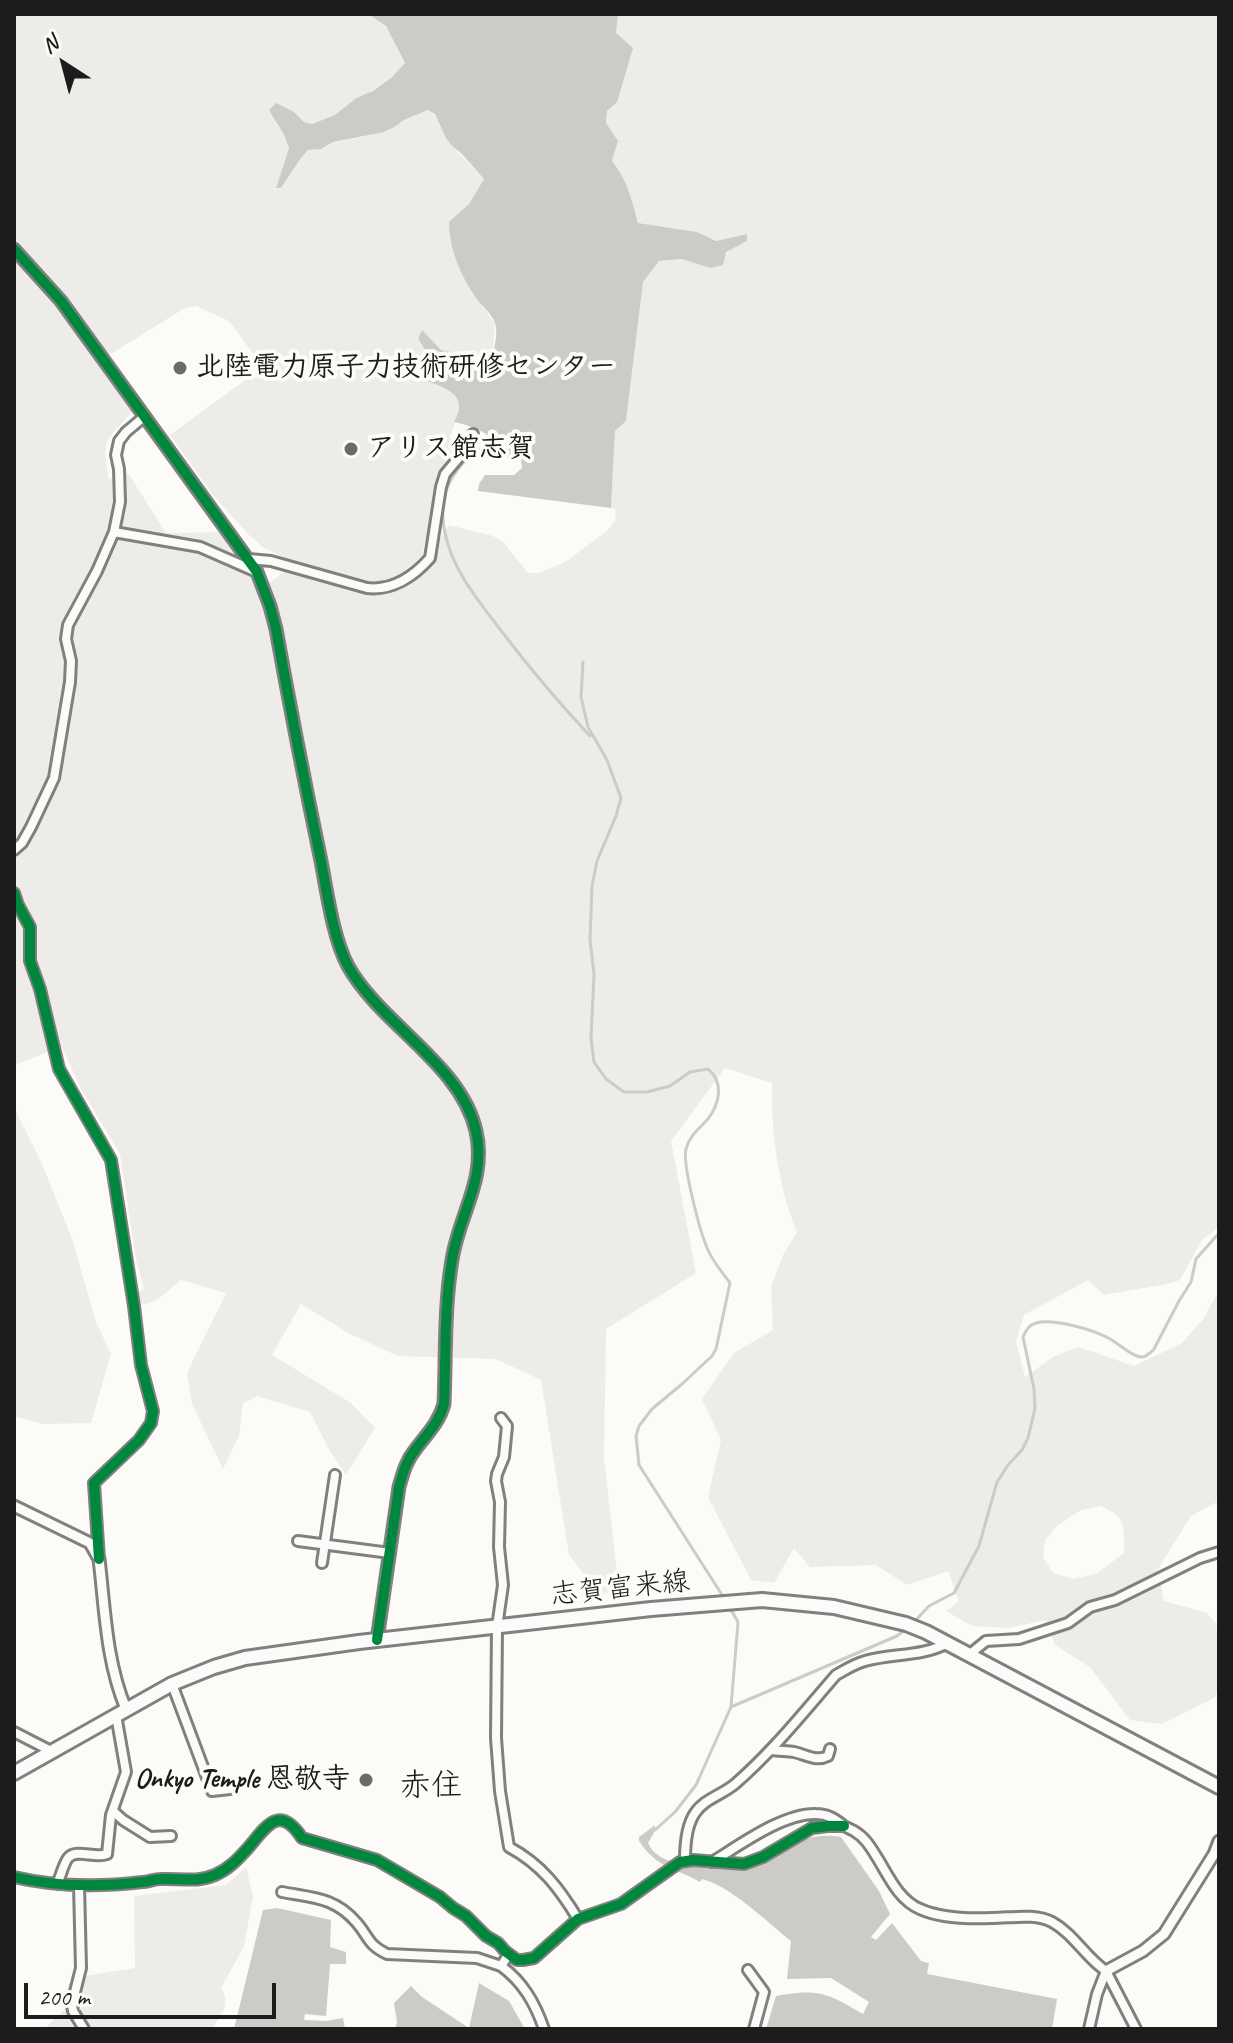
<!DOCTYPE html>
<meta charset="utf-8">
<style>
body{margin:0}
#map{position:relative;width:1233px;height:2043px;overflow:hidden;background:#fcfbf8;font-family:Caveat,sans-serif}
canvas{display:block}
.frame{position:absolute;inset:0;border:16px solid #1c1c1c;pointer-events:none}
.north{position:absolute;left:24px;top:24px;width:80px;height:80px;-webkit-text-stroke:6px #fdfcf7;paint-order:stroke;rotate:324deg;font-size:22px;font-weight:700;line-height:32px;text-align:center;color:#1c1c1c}
.north::after{content:'';display:block;margin:auto;width:28px;height:36px;background:#1c1c1c;clip-path:polygon(50% 0,100% 100%,50% 72%,0 100%)}
.scale{position:absolute;left:24px;top:1983px;width:252px;height:36px;box-sizing:border-box;border:4px solid #1c1c1c;border-top:0;padding-left:10px;font-size:24px;line-height:28px;white-space:nowrap;color:#1c1c1c;-webkit-text-stroke:6px #fdfcf7;paint-order:stroke}
</style>
<div id="map">
<canvas width="1233" height="2043"></canvas>
<div class="frame"></div>
<div class="north">N</div>
<div class="scale">200 m</div>
</div>
<script>
const c = document.querySelector('canvas').getContext('2d');
c.lineJoin = 'round';
function paint(path, color) { c.fillStyle = color; c.fill(path, 'evenodd'); }
function stroke(path, color, width, dash) { c.strokeStyle = color; c.lineWidth = width; c.lineCap = dash ? 'butt' : 'round'; c.setLineDash(dash || []); c.stroke(path); }
function label(font, color, halo, rows, align = 'center') {
  c.font = font + ' Caveat,"Klee One",sans-serif'; c.lineWidth = 8; c.setLineDash([]); c.textBaseline = 'middle'; c.strokeStyle = halo; c.fillStyle = color; for (const [text, x, y, turn = 0] of rows) {
    c.save(); c.translate(x, y); c.rotate((+turn || 0) * Math.PI / 180); c.textAlign = isNaN(turn) ? turn : align; if (halo) c.strokeText(text, 0, 0); c.fillText(text, 0, 0); c.restore();
  }
}
paint(new Path2D(`
 M14,14H368L386,26L405,63L392,77L373,91L356,98L335,115L312,124L304,122L294,112L276,124L284,135L289,148L276,187L281,188C291,176 297,161 308,150L321,149L333,142L357,138L396,126L404,120L428,110C442,118 443,135 453,146C463,158 474,168 484,179L469,204L460,213L467,283L495,324L493,354L485,360L470,361L457,353L441,350L422,331L418,337L430,359L425,370L416,378C430,382 457,388 459,406C459,413 452,430 450,438L460,443L459,450L441,470L433,498L428,530L422,555L411,566L398,575L381,582L362,581L317,567L296,563L264,548L248,534L213,495L170,435L263,367L229,321L196,306L185,308L96,363L132,412C106,441 101,438 109,479L128,473L166,533L228,532L258,583L265,586L287,570L378,593L390,591L422,569L449,525L493,536L503,542L528,573H540L565,562L607,531L615,521L616,510L611,508L615,431L626,421L643,281L659,261L682,259L710,268L747,234L716,241L697,232L638,223C632,201 627,179 612,161L618,141L606,123L618,14H1219V1227L1202,1240L1180,1280L1167,1284L1104,1295L1088,1280L1024,1315L1016,1341L1025,1377L1053,1357L1078,1347L1134,1366L1182,1343L1204,1318L1219,1290V1501L1191,1516L1158,1569L1164,1601L1207,1613L1216,1623L1219,1641V1689L1214,1698L1161,1724L1130,1720L1090,1667L1055,1645L1046,1620L1008,1628L972,1626L946,1611L959,1601L948,1571L907,1585L876,1565L810,1567L794,1548L774,1583L751,1580L708,1497L721,1440L702,1399L734,1353L773,1330L771,1287L783,1255L797,1232C778,1186 771,1133 772,1083L725,1068L671,1141L696,1273L606,1329L604,1459L619,1589L600,1595L569,1555L541,1380L496,1359L398,1356L350,1334L301,1304L272,1355L351,1403L375,1428L346,1475L331,1453L310,1412L257,1396L243,1403L239,1436L223,1469L192,1404L187,1373L226,1293L181,1280L157,1300L145,1305L133,1298L144,1288L136,1260L120,1154L82,1091L62,1047L14,1065ZM1100,1506C1127,1517 1124,1526 1124,1553L1096,1574L1073,1579L1053,1573L1043,1557L1045,1540L1058,1525L1081,1510Z
 M14,1107L42,1164L72,1239L96,1322L111,1354L91,1423L43,1424L14,1416Z
 M246,1867L253,1896L244,1946L221,1988C231,2005 222,2013 213,2029H44L66,2008L68,1984L78,1977L135,1968L134,1896L226,1885Z`), '#edece8');
paint(new Path2D(`
 M368,14H618L616,33L633,48L617,102L607,111L606,123L618,141L612,161C627,179 632,200 638,223L697,232L716,241L747,234V241L726,252L723,265L710,268L682,259L659,261L643,282L626,421L615,431L611,508L478,491L479,484L485,475H514L522,468L521,458L509,460C491,435 484,429 454,422C456,417 459,413 459,408C461,389 429,382 416,378L425,370L430,359L418,338L422,330L441,350L457,353L470,361L485,360L493,354C495,345 498,332 495,323C492,314 482,306 476,298C461,276 449,249 449,222L469,204L484,179L461,153L452,146L446,138L435,114L428,110L404,120L396,126L384,132L333,142L321,149L308,150L301,158L281,188H276L289,148L284,135L269,110L276,103L294,112L304,122L312,124L335,115L356,98L373,91L392,77L405,63L386,26Z
 M655,1825V1831L648,1843C657,1864 687,1865 707,1867C722,1868 736,1872 750,1868C759,1866 765,1861 773,1857C799,1842 810,1832 841,1837L879,1891L890,1914L871,1937L876,1940L892,1923L921,1961L929,1963L927,1974L1057,1999L1052,2029H766L776,1996C818,1988 828,1993 863,2014L869,2002L831,1978L787,1979L791,1941C767,1922 731,1886 702,1879L700,1882C674,1867 658,1869 639,1841V1837Z
 M277,1908L331,1920L330,1947L346,1952V1964H330L326,2016L305,2014L304,2020L326,2021L343,2018L345,2029H234L263,1910Z
 M479,1983L509,2001L525,2029H395L397,2022L394,2003L411,1986L422,1997L469,2028Z`), '#cccbc7');
stroke(new Path2D(`
 M495,438C489,446 483,447 475,452C463,461 451,476 446,491C442,504 442,520 445,533C452,569 478,600 499,628C528,666 558,702 590,736
 M583,662L581,697L588,727L607,760L621,798L616,816L597,861L592,886L590,940L594,974L591,1038L594,1062L606,1079L624,1092H647L670,1086L690,1072L708,1069C724,1082 720,1103 708,1119C700,1128 689,1136 686,1149C682,1164 701,1237 709,1252C714,1263 723,1273 730,1283L716,1349L712,1356L682,1384L652,1409L639,1426L636,1436L639,1465L724,1598
 M915,1621L929,1606L954,1593L979,1546L997,1482L1008,1465L1022,1450L1028,1438L1035,1408L1034,1389L1023,1337C1026,1330 1029,1325 1036,1323C1053,1318 1095,1330 1110,1339C1119,1344 1128,1353 1137,1356C1145,1359 1149,1354 1154,1349L1179,1301L1191,1282L1196,1259L1219,1233
 M731,1707L897,1636L906,1629
 M655,1830L675,1812L696,1785L731,1707L738,1622L730,1608`), '#cccbc7', 3);
const minor = new Path2D(`
 M114,532L200,547L257,572
 M249,559L271,561L367,588C392,591 414,576 430,558L441,487L445,474L467,448L473,434
 M14,850L22,843L31,827L54,778L70,682L71,661L66,639L68,625L97,571L114,532L120,502L119,469L116,455L119,441L126,432L145,416
 M14,893L18,905L30,927V961L40,989L59,1069L111,1160L134,1306L141,1365L153,1411L151,1423L139,1440L94,1483L99,1559
 M501,1418L507,1426L504,1457L497,1474L496,1481L500,1502L499,1547L503,1585L497,1627L496,1738L500,1791L509,1847C542,1865 559,1888 578,1919
 M298,1541L390,1553
 M322,1563L335,1475
 M970,1654L986,1641L1019,1639L1068,1623L1090,1607L1115,1600L1200,1558L1219,1552
 M172,1684L212,1791L230,1789L236,1784
 M14,1732L53,1752
 M772,1750C779,1751 787,1751 794,1752C807,1755 816,1762 828,1756L830,1749
 M113,1811L123,1820L150,1837L171,1836
 M685,1860C685,1845 686,1826 695,1813C704,1799 722,1795 735,1784C772,1752 803,1713 836,1675C845,1670 854,1664 865,1661C894,1653 921,1657 948,1643
 M712,1862C740,1845 783,1813 816,1814C828,1814 835,1819 844,1826C846,1827 852,1830 854,1831C866,1838 871,1848 878,1859C889,1877 899,1900 920,1909C940,1918 970,1919 992,1918C1011,1918 1035,1913 1052,1922C1074,1934 1086,1958 1106,1971L1136,2029
 M14,1877C56,1887 100,1887 142,1882C148,1882 154,1879 161,1879C179,1878 197,1883 215,1875C229,1869 238,1859 248,1848C266,1827 279,1803 302,1838L377,1860L440,1897L453,1908L466,1916L486,1936L498,1943L505,1951L517,1960H523L534,1958L578,1919L621,1904L680,1862L693,1860L744,1864L763,1857L812,1828L828,1826H844
 M57,1884C61,1876 63,1865 68,1858C76,1848 95,1859 107,1854L111,1815L126,1772L116,1715
 M79,1885L81,1968L72,2004L73,2011L84,2029
 M282,1892C313,1898 335,1897 357,1923C369,1937 368,1945 387,1954L477,1958L501,1966L509,1954
 M501,1966C523,1982 535,2003 544,2029
 M748,1970L764,1992L754,2029
 M1089,2029L1097,1994L1106,1971`);
const tertiary = new Path2D(`
 M14,249L61,301L257,572L270,606L276,629C290,707 305,784 321,861C327,892 333,938 348,966C381,1025 461,1064 476,1131C487,1180 459,1214 452,1260C444,1307 446,1356 444,1404C439,1423 426,1435 415,1450C406,1461 403,1473 399,1487L377,1640
 M14,1506L90,1543L99,1559C105,1609 106,1661 126,1709
 M1106,1971L1143,1951L1164,1934L1214,1854L1219,1841`);
const primary = new Path2D(`
 M14,1773L172,1684L214,1667L245,1658L359,1642L651,1609L762,1600L834,1607L906,1624L926,1632L1219,1787`);
stroke(minor, '#81807f', 14);
stroke(tertiary, '#81807f', 15);
stroke(primary, '#81807f', 18);
stroke(minor, '#fbfbf9', 8);
stroke(tertiary, '#fbfbf9', 9);
stroke(primary, '#fbfbf9', 12);
stroke(new Path2D(`
 M14,249L61,301L257,572L270,606L276,629C290,707 305,784 321,861C327,892 333,938 348,966C381,1025 461,1064 476,1131C487,1180 459,1214 452,1260C444,1307 446,1356 444,1404C439,1423 426,1435 415,1450C406,1461 403,1473 399,1487L377,1640
 M14,893L18,905L30,927V961L40,989L59,1069L111,1160L134,1306L141,1365L153,1411L151,1423L139,1440L94,1483L99,1559
 M14,1877C56,1887 100,1887 142,1882C148,1882 154,1879 161,1879C179,1878 197,1883 215,1875C229,1869 238,1859 248,1848C266,1827 279,1803 302,1838L377,1860L440,1897L453,1908L466,1916L486,1936L498,1943L505,1951L517,1960H523L534,1958L578,1919L621,1904L680,1862L693,1860L744,1864L763,1857L812,1828L828,1826H844`), '#00873e', 10);
for (const [x, y, r, color] of [
 [180,368,8,"#6a6a69"],
 [351,449,8,"#6a6a69"],
 [366,1780,8,"#6a6a69"]
]) { const dot = new Path2D(); dot.arc(x, y, r, 0, 2 * Math.PI); c.fillStyle = color; c.fill(dot); stroke(dot, '#fdfcf7', 3); }
label('bold 28px', '#1c1c1c', '#fdfcf7', [
 ["北陸電力原子力技術研修センター",196,368],
 ["アリス館志賀",367,449],
 ["Onkyo Temple 恩敬寺",350,1780,"right"]
], 'left');
label('28px', '#1c1c1c', '#fdfcf7', [
 ["志賀富来線",620,1589,-6]
]);
label('32px', '#1c1c1c', '#fdfcf7', [
 ["赤住",431,1787]
]);
</script>
